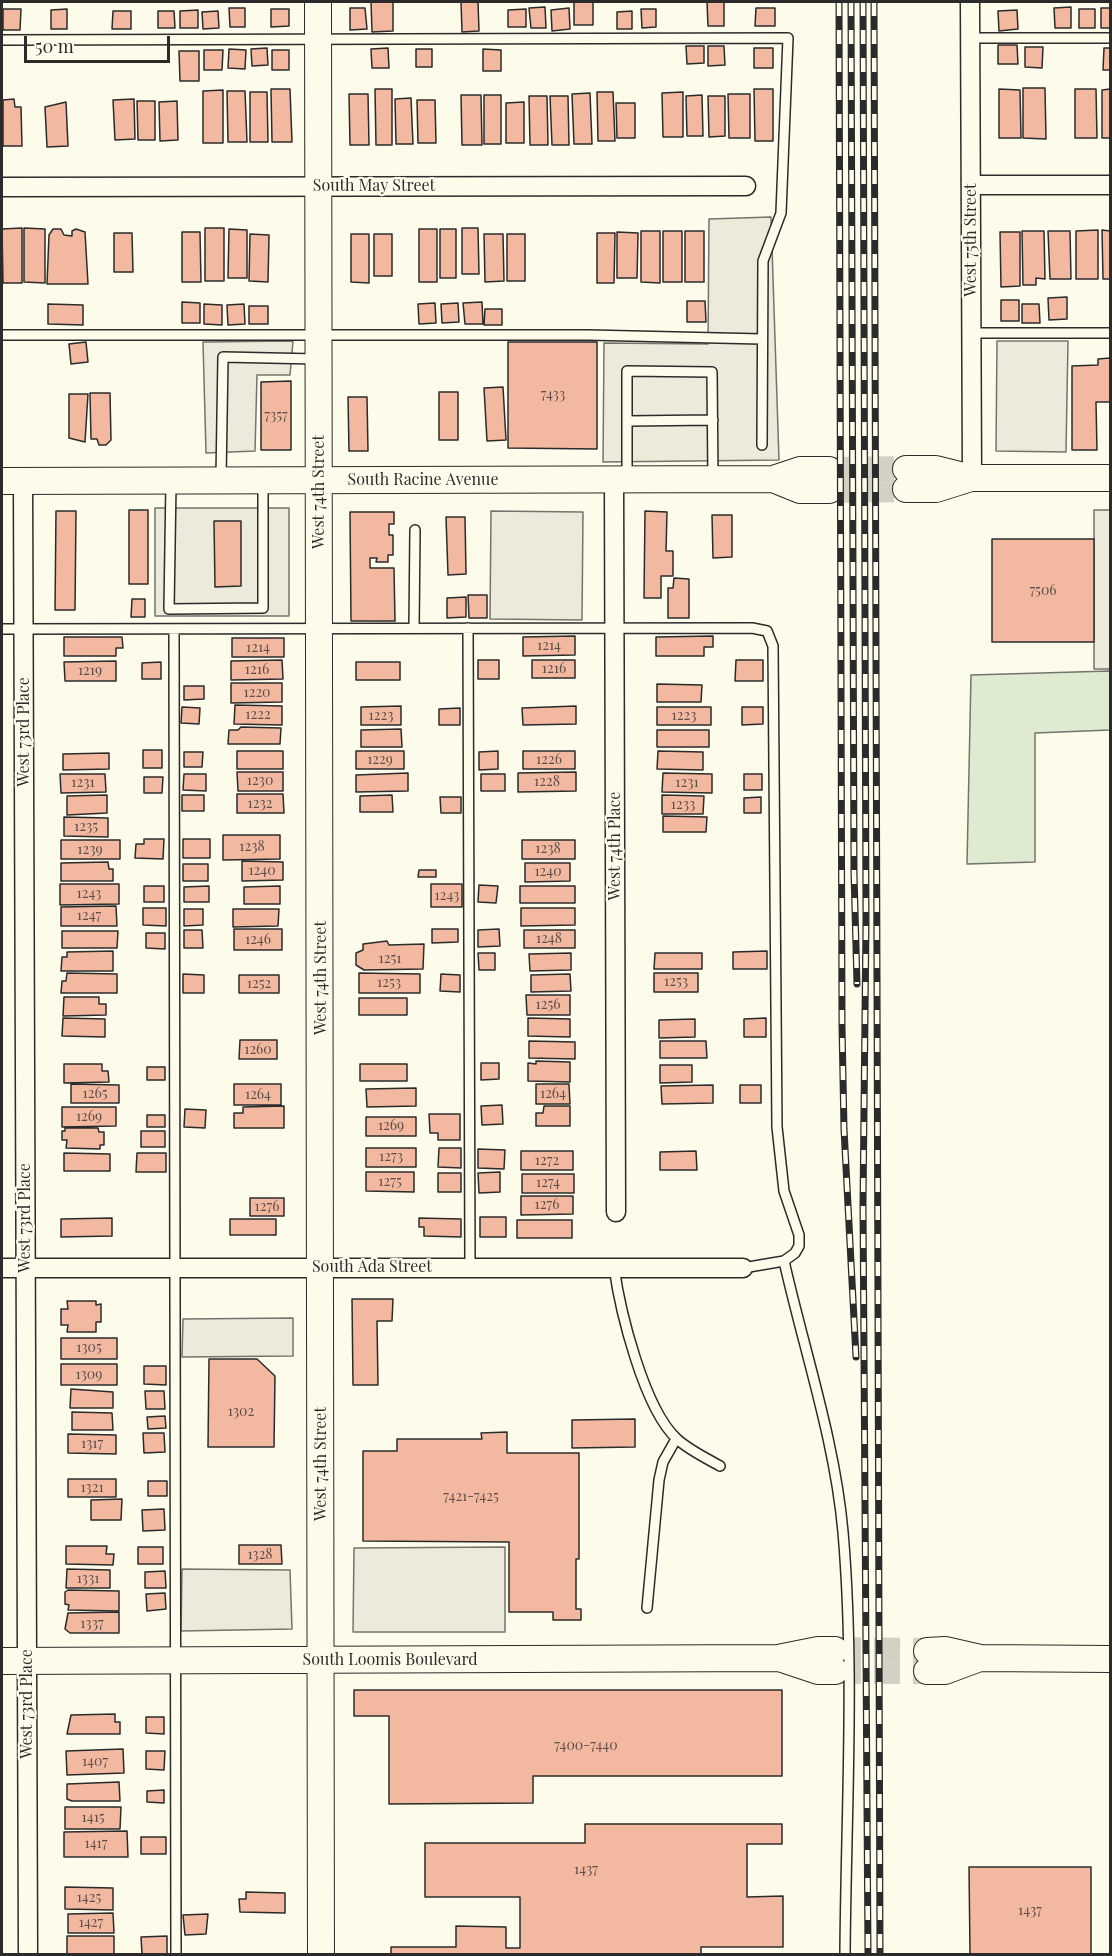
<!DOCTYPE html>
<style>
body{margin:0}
#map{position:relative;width:1112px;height:1956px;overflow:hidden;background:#fdfbea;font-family:"Playfair Display",serif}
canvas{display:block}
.frame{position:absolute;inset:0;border:3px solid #2b2b2b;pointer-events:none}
.scale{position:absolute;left:24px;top:36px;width:146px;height:27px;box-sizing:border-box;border:3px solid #2b2b2b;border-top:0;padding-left:8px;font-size:18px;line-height:21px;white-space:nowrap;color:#2b2b2b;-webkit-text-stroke:4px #fdfbea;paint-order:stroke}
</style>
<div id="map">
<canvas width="1112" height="1956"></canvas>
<div class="frame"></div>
<div class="scale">50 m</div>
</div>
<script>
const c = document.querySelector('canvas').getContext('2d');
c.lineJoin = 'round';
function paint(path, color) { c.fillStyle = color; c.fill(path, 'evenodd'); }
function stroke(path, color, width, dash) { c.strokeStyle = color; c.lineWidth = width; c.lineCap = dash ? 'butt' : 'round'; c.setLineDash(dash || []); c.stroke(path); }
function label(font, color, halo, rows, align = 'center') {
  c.font = font + ' "Playfair Display",serif'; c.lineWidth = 4.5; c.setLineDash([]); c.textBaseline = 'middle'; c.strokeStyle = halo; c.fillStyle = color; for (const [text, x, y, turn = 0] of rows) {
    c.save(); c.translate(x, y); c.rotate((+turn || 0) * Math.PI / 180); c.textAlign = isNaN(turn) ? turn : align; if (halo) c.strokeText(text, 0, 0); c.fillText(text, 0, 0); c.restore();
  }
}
const green = new Path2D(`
 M1110,671V730L1035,733V862L967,864L971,675Z`);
paint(green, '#deebd1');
stroke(green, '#74746e', 1.5);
const parking = new Path2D(`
 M771,217L779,460L603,462L604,343L708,344L709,219Z
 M293,341L290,375H257L255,451L206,453L203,342Z
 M997,341H1068L1066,452L996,451Z
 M155,508H289V616H155Z
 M1094,510H1110V669H1094Z
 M491,511L583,512L582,620L490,619Z
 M293,1318V1356L182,1357L183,1319Z
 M505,1547V1632H353L354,1548Z
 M182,1569L290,1570L292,1629L181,1631Z`);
paint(parking, '#eceadb');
stroke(parking, '#74746e', 1.5);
const building = new Path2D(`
 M371,2H393V31L372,32Z
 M461,2H478L479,31L462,32Z
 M574,2H593V25H574Z
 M707,2H724V26H708Z
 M545,7L546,28H531L529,8Z
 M1071,7V28H1055L1054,8Z
 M229,8H245V27H230Z
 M350,8H365L367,29L350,30Z
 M569,8L570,29L552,31L551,10Z
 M756,8H775V26H755Z
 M1101,8H1110V28H1101Z
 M3,9H21L20,30H3Z
 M67,9V29H51V10Z
 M271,9H289V26L271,27Z
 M526,9V27H508V10Z
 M641,9H656V27L642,28Z
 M1079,9H1095V28H1079Z
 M198,10V28H180V11Z
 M1017,10L1018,29L999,31L998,11Z
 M113,11H131V29H112Z
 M158,11H174L175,28H158Z
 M218,11L219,28L203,29L202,12Z
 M632,11V29H617V12Z
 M998,45H1017L1018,64H998Z
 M686,46H704V63L687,64Z
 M708,46H724L725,65L708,66Z
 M1025,47H1043L1042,68L1025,67Z
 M267,48L268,65L252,66L251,49Z
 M388,48L389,68H372L371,49Z
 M754,48H773V68H754Z
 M1104,48H1110V70H1103Z
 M229,49L246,50L245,69L228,68Z
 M416,49H432V67H416Z
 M483,49L501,50V71H483Z
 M204,50H223L222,70H204Z
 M272,50H289V70H272Z
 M179,51H199V81H180Z
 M1023,88H1045L1046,139L1023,138Z
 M271,89H290L292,142H272Z
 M375,89H392V145H376Z
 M754,89H773V141H755Z
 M999,89L1020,90L1021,138H999Z
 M1075,89H1096L1097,138H1075Z
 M1110,89V138H1102V90Z
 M223,90V143H203V91Z
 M227,91H245L247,142H228Z
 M250,92H267L268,142H250Z
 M597,92H613L615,141H598Z
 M683,92V137H663L662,93Z
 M590,93L592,144H574L572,94Z
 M349,94H368L369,145H350Z
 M728,94H750V138H729Z
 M461,95H481L482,145H462Z
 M484,95H501V144H484Z
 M702,95L703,136H687L686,96Z
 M529,96H547L548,145H530Z
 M550,96H568L569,145H552Z
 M708,96H725V136L709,137Z
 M411,98L413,144H396L395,99Z
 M14,99L15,107H21L22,146H3V100Z
 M134,99L135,139L115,140L113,100Z
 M417,100H435L436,143H418Z
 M137,101H155V140H138Z
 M177,101L178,140L160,141L159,102Z
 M66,102L68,146L47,147L45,107Z
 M524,102V143H506V103Z
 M616,103H635V138H617Z
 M22,228V283H3L2,229Z
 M24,228L45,229V283L24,282Z
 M205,228H224V281H205Z
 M462,228H478L479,274H462Z
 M53,229H61L64,235L72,236V231L76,229L85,232L88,284H47L49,235Z
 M229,229L247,230V278H228Z
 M419,229H437V282H419Z
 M440,229H456V278H440Z
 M1098,230V279H1076V231Z
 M1102,230L1110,231V279H1103Z
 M641,231H660V283L641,282Z
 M663,231H682V282H663Z
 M685,231H704V282H685Z
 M1022,231H1044L1045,279L1036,278V285H1023Z
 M1048,231H1070L1071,279H1050Z
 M182,232H200L201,282H182Z
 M617,232L638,233L637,278H617Z
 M1000,232H1020V286L1001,287Z
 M114,233H132L133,272H114Z
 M597,233H615L614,283H597Z
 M250,234L269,235L268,282L249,281Z
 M351,234H369V283L351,282Z
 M374,234H392V276H374Z
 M484,234H503L504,281L485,282Z
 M507,234H525V281H507Z
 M1067,297V319L1049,320L1048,298Z
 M1001,300H1019V321H1001Z
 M687,301H705L706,322H687Z
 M182,302L200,303V323H182Z
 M482,302L483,324H465L463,303Z
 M435,303L436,323L419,324L418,304Z
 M458,303L459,322L442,323L441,304Z
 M48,304L83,305V325L48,324Z
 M204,304L222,305V325L204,324Z
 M244,304L245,324L228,325L227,305Z
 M1022,304H1039L1040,323H1022Z
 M249,306H268V324H249Z
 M485,309H502V325H484Z
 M86,342L88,362L71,364L69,344Z
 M508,342H597V449L508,448Z
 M1110,358V402H1096L1097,450H1072V366L1098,365V359Z
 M291,381V450H261V382Z
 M503,387L506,440L487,441L484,388Z
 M439,392H458V440H439Z
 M90,393H110L111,440L106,445H99L97,439H91Z
 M69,394H88L85,442L69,438Z
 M348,397H367L368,451H349Z
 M129,510H148V584H129Z
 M56,511H76L75,610H55Z
 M645,511L667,512L666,551H673V576H661V598H644Z
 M350,512H394V524H389V535H393V555H388V562H376L377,558H370V568H394L395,621H351Z
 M712,515H732V557L713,558Z
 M446,517H465L466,574L448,575Z
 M214,521H241V586L215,587Z
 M992,539H1094V642H992Z
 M674,578L689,579V618H668V588H673Z
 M468,595H487V618H469Z
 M466,597V617L447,618V598Z
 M132,599H145V617H131Z
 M575,636V655L523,656V637Z
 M713,636V647H704V656H656V637Z
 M64,637H122L123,648H116V656H64Z
 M232,638H284V657H232Z
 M282,660L283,679L231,680V661Z
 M478,660H499V679H478Z
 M532,660H575V678H532Z
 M736,660H763V681H735Z
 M116,661V681H65L64,662Z
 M161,662V679H142V663Z
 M356,662H400V680H356Z
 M231,683H282V702L231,703Z
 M657,684L702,685L701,702H657Z
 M184,686H204V699L184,700Z
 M235,705L282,706V725L234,724Z
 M401,706V725H361V707Z
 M576,706V724L523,725L522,708Z
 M182,707L200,708L199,724L181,723Z
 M657,707H711V725H657Z
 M742,707H763V724L742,725Z
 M460,708V725H439V709Z
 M241,727L281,728L280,744H228L229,730H238Z
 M401,729L402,747H361V730Z
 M657,730H709V747H657Z
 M143,750H162V768H143Z
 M237,751H283V769H237Z
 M356,751H404V769H356Z
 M498,751V769L479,770V752Z
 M523,751H575V769H523Z
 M658,751L703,752V770L657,769Z
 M184,752H203L202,767H184Z
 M109,753V769L63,770V754Z
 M237,772H283V791H238Z
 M576,772V791L518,792V773Z
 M408,773V791L356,792V775Z
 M663,773L712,774V793L662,792Z
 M60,774H105L106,792L61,793Z
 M184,774H206V791L183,790Z
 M481,774H505V791H481Z
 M744,774H762V790H744Z
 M144,777H163L162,793H144Z
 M237,794H283L284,813H237Z
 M107,795V813L67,815V796Z
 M182,795H204V811H182Z
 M392,795L393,812H360V796Z
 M662,795L704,796L703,814H662Z
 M440,797H461V813H441Z
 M761,797V813H744V798Z
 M663,816L707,817L706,832H663Z
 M64,817L108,818V837L64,836Z
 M223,835H280V859L223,860Z
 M144,839H164L163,859L135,858L136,844H144Z
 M183,839H210V858H183Z
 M61,840H120V859H61Z
 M522,840H575V859H522Z
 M242,861L283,862V880L242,881Z
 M108,862L109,869H113V881H61V863Z
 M525,863H570V881L525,882Z
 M183,864H208V881H183Z
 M419,870H436V877H418Z
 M60,884H119V904L60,905Z
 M431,884H462V907H431Z
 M479,885L498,886L496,903L478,902Z
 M144,886H164V902H144Z
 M209,886V902H184V887Z
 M280,886V904H244V887Z
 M520,886H575V903H520Z
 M116,906L117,926H61V907Z
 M143,908H166V926L143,925Z
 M521,908H575V925L521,926Z
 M184,909H203V925L184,926Z
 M233,909H279L278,926L233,927Z
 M234,929H282V950H234Z
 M432,929H458V942L432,943Z
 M499,929L500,946L478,947V930Z
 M184,930H202L203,948H184Z
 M524,930H575V948H524Z
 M62,931H118L117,948H62Z
 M146,933H165V949L146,948Z
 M387,941L389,945L424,944L423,969L364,970L356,965V953L363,950V944Z
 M113,951V971H61L62,957H67V952Z
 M767,951V969H733V952Z
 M478,953H495V970H479Z
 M571,953V970L530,971L529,954Z
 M655,953H702V969H654Z
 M67,973L117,974V993H61L62,981H66Z
 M359,973L420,974V993H359Z
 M654,973H698V992H654Z
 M183,974L204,975V993H183Z
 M441,974L460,975V992L440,991Z
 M570,974L571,991L531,992V975Z
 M239,975H279V993H239Z
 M526,995H570V1015H527Z
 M64,997H99V1004H106V1015L63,1016Z
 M359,998H407V1015H359Z
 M63,1018L105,1019V1037L62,1036Z
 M528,1018L570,1019V1037L528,1036Z
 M766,1018V1037H744V1019Z
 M695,1019V1037L659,1038V1020Z
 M240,1040H277V1059H239Z
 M529,1041L575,1042V1059L529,1058Z
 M660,1041H706L707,1058H660Z
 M536,1061L570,1062V1082L528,1081V1063L536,1064Z
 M481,1063H499V1079L481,1080Z
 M64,1064H102V1071H108L109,1082L64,1083Z
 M360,1064H407V1081H360Z
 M660,1065H692V1082L660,1083Z
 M147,1067H165V1080H147Z
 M71,1084L119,1085V1103H71Z
 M234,1084H281V1105H234Z
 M536,1084H569L570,1104H536Z
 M713,1085V1103L662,1104L661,1086Z
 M740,1085H761V1103H740Z
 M416,1088V1106L367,1107L366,1089Z
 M502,1105L503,1124L482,1125L481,1106Z
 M284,1106V1128H234V1113H243V1107Z
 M544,1106H570V1126H536V1113H543Z
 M62,1107H116V1126L62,1127Z
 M185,1109L206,1110L205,1128L184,1127Z
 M429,1114H460V1140H438V1133H430Z
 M147,1115H165V1127H147Z
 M366,1117H416V1136H366Z
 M65,1128H98L99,1132H104V1145H100V1149L66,1148L67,1140H62V1131H65Z
 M141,1131H165V1147H141Z
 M366,1148H416V1167H366Z
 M439,1148H461V1168L438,1167Z
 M478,1149L505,1150L504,1169L478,1168Z
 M521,1151H573V1170H521Z
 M696,1151L697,1170H660V1152Z
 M64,1153L110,1154V1171H64Z
 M137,1153H166V1172H136Z
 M366,1172H414V1192L366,1191Z
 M500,1172V1192L479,1193L478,1173Z
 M438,1173H461V1192H438Z
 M522,1174H574V1193H522Z
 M521,1196H573V1214L521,1215Z
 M250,1198H284V1216H250Z
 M480,1217H506V1237H480Z
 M112,1218V1236L61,1237V1219Z
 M419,1218L461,1219V1237L424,1236V1227H419Z
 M230,1219H276V1235H230Z
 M517,1220H572V1238H517Z
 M352,1299H393L392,1321H377L378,1385H353Z
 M67,1301H96V1305L101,1304V1322H96V1332H67L68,1325H61V1309H68Z
 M61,1338H117V1359H61Z
 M209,1359H257L275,1376L274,1447H208Z
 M61,1364H117V1385H61Z
 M144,1366H166V1385L144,1384Z
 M71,1389L113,1392V1408H70Z
 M145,1391H164L165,1409H146Z
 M72,1412L112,1413L113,1430H72Z
 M165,1416L166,1428L148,1429L147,1417Z
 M635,1419V1447L572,1448V1420Z
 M507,1432V1453H579V1559H576V1609H581V1620H553V1612H509V1542L363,1541V1451H397V1439H482L481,1433Z
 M143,1433H164L165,1452L144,1453Z
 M68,1434L116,1435V1454L68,1453Z
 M68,1479H116V1497H68Z
 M148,1481H167V1496H148Z
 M122,1499L121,1520H91V1500Z
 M164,1509L165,1530L143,1531L142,1510Z
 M239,1545H281L282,1564H239Z
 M66,1546H107L106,1554H114L113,1565L66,1564Z
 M138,1547H163V1564H138Z
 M67,1569L110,1570V1588H66Z
 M165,1571L166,1588H145V1572Z
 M68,1590L119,1591V1611L68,1610L69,1605L65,1604V1592Z
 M165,1593L166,1609L147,1611L146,1594Z
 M119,1612V1633H70L65,1629L68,1613Z
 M354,1690H782V1776H533V1803L389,1804V1716H354Z
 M115,1714V1722H120V1734H67L71,1715Z
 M146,1717H164V1734L146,1733Z
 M123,1749L124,1773L67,1775L66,1751Z
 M146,1751H165L164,1770L146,1769Z
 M119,1782L120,1801H72L67,1799V1784Z
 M164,1790V1803L147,1802V1791Z
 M65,1807H121L120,1829H65Z
 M585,1824H782V1844H747V1897L783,1896V1947H701V1954H391V1947H456V1926L506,1927V1948H520V1897H425V1843H585Z
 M127,1831L128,1857H64V1832Z
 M141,1837H166V1854H141Z
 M969,1867H1091V1954H970Z
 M65,1887L113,1888V1910L65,1909Z
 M246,1892L285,1893V1913L240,1912L239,1899H246Z
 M113,1913L114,1933H68V1914Z
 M208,1914L206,1934L185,1935L183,1915Z
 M67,1936H114V1954H67Z
 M167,1936V1954H142L141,1937Z`);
paint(building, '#f2b8a0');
stroke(building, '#2b2b2b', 1.5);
stroke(new Path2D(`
 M829,470L906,469
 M829,490L906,489
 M835,1650L927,1651
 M835,1671H927`), '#d3d1c4', 26, [26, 13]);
const lane = new Path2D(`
 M970,38H1110
 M2,40L788,38L781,213L763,261L762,445
 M971,333H1110
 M2,335H588L762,339
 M627,421L713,420
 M627,477V371L712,372L713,479
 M221,478L223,357L317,359
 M171,483L169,609L263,608V482
 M414,628L415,530
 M468,628L470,1267
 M2,629L752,628L767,631L773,646L777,1127L784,1191L799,1235V1246L795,1253L784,1261L743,1268
 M174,629L176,1954
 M784,1261C804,1350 835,1441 843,1532C855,1672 846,1814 845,1954
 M614,1267C620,1311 644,1409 677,1439C689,1450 706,1458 720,1466
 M647,1608L659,1480L663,1462L676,1439`);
const street = new Path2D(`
 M970,2L972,478
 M971,185H1110
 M2,187L746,186
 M614,479L616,1212
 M23,481L28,1954
 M2,1268H743`);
const secondary = new Path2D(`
 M318,2L321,1954
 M906,469H936L972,478H1110
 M773,479L800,490H829
 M2,481L773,479L800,470H829
 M906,489H936L971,478
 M927,1651L945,1650L980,1658L1110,1659
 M782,1659L818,1671H835
 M2,1661L778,1658L818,1650H835
 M927,1671H945L980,1658`);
stroke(lane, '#2b2b2b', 12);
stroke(street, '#2b2b2b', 21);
stroke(secondary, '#2b2b2b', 28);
stroke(lane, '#fdfbea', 9);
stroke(street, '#fdfbea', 18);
stroke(secondary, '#fdfbea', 26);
const rail = new Path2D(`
 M839,2L842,1026L844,1129L856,1357
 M851,2L854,873L857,984
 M863,2L866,922L863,1205L868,1954
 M874,2L880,1954`);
stroke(rail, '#2b2b2b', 7);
stroke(rail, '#fdfbea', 4.5, [14]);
label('14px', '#5d4e48', null, [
 ["7433",553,395],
 ["7357",276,416],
 ["7506",1043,591],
 ["1214",549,646],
 ["1214",258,648],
 ["1216",554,669],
 ["1216",257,670],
 ["1219",90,671],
 ["1220",257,693],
 ["1222",258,715],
 ["1223",381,716],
 ["1223",684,716],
 ["1229",380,760],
 ["1226",549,760],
 ["1230",260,781],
 ["1228",547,782],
 ["1231",83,783],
 ["1231",687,783],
 ["1232",260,804],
 ["1233",683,805],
 ["1235",86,827],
 ["1238",252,847],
 ["1238",548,849],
 ["1239",90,850],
 ["1240",262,871],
 ["1240",548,872],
 ["1243",89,894],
 ["1243",447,896],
 ["1247",89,916],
 ["1248",549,939],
 ["1246",258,940],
 ["1251",390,959],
 ["1253",676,982],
 ["1253",389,983],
 ["1252",259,984],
 ["1256",548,1005],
 ["1260",258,1050],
 ["1265",95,1094],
 ["1264",553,1094],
 ["1264",258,1095],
 ["1269",89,1117],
 ["1269",391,1126],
 ["1273",391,1157],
 ["1272",547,1161],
 ["1275",390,1182],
 ["1274",548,1183],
 ["1276",547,1205],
 ["1276",267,1207],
 ["1305",89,1348],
 ["1309",89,1375],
 ["1302",241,1412],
 ["1317",92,1444],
 ["1321",92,1488],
 ["7421-7425",471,1497],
 ["1328",260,1555],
 ["1331",88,1579],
 ["1337",92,1624],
 ["7400-7440",586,1746],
 ["1407",95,1762],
 ["1415",93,1818],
 ["1417",96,1844],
 ["1437",586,1870],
 ["1425",89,1898],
 ["1437",1030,1911],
 ["1427",91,1923]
]);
label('16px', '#2b2b2b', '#fdfbea', [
 ["South May Street",374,186],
 ["West 75th Street",971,240,-90],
 ["South Racine Avenue",423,480],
 ["West 74th Street",319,492,-90],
 ["West 73rd Place",24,732,-90],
 ["West 74th Place",615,846,-90],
 ["West 74th Street",321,978,-90],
 ["West 73rd Place",25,1218,-90],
 ["South Ada Street",372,1267],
 ["West 74th Street",321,1464,-90],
 ["South Loomis Boulevard",390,1660],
 ["West 73rd Place",27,1704,-90]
]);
</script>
